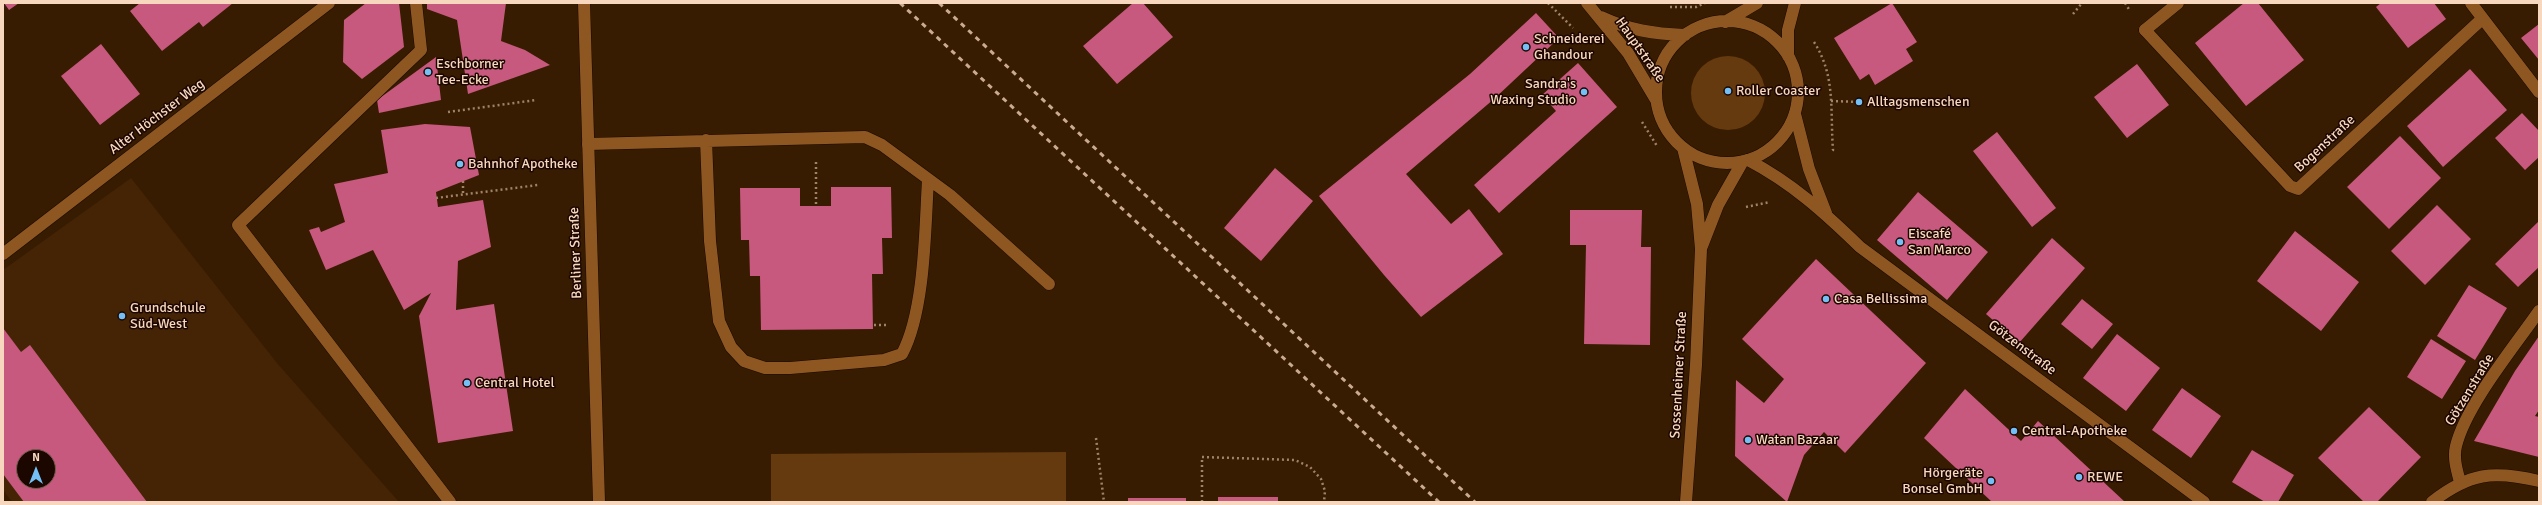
<!DOCTYPE html>
<meta charset="utf-8">
<style>
body{margin:0}
#map{position:relative;width:2542px;height:505px;overflow:hidden;background:#381c01;font-family:Signika,sans-serif}
canvas{display:block}
.frame{position:absolute;inset:0;border:4px solid #f7d7be;pointer-events:none}
.north{position:absolute;left:16px;top:449px;width:40px;height:40px;box-sizing:border-box;background:#1c0700;border:1px solid #745a4c;border-radius:50%;rotate:0deg;font-size:11px;font-weight:700;line-height:16px;text-align:center;color:#f7d7be}
.north::after{content:'';display:block;margin:auto;width:14px;height:18px;background:#74c0f6;clip-path:polygon(50% 0,100% 100%,50% 72%,0 100%)}
</style>
<div id="map">
<canvas width="2542" height="505"></canvas>
<div class="frame"></div>
<div class="north">N</div>
</div>
<script>
const c = document.querySelector('canvas').getContext('2d');
c.lineJoin = 'round';
function paint(path, color) { c.fillStyle = color; c.fill(path, 'evenodd'); }
function stroke(path, color, width, dash) { c.strokeStyle = color; c.lineWidth = width; c.lineCap = dash ? 'butt' : 'round'; c.setLineDash(dash || []); c.stroke(path); }
function label(font, color, halo, rows, align = 'center') {
  c.font = font + ' Signika,sans-serif'; c.lineWidth = 3; c.setLineDash([]); c.textBaseline = 'middle'; c.strokeStyle = halo; c.fillStyle = color; for (const [text, x, y, turn = 0] of rows) {
    c.save(); c.translate(x, y); c.rotate((+turn || 0) * Math.PI / 180); c.textAlign = isNaN(turn) ? turn : align; if (halo) c.strokeText(text, 0, 0); c.fillText(text, 0, 0); c.restore();
  }
}
paint(new Path2D(`
 M131,178L277,363L399,502H12L3,490V270ZM24,457H48V481H24Z`), '#442404');
paint(new Path2D(`
 M1691 93a37 37 0 1 1 74 0a37 37 0 1 1-74 0Z
 M1066,452V502H771V454Z`), '#653a0e');
paint(new Path2D(`
 M4,3H19L9,10Z
 M140,3H233L203,27L199,22L162,51L130,11Z
 M366,3H399L404,47L362,79L343,62L344,20Z
 M427,3H506L501,41L525,50L550,65L468,94L457,20L427,9Z
 M1133,3H1143L1173,37L1117,84L1083,46Z
 M1892,3L1917,42L1906,49L1913,61L1875,85L1869,74L1860,80L1834,38Z
 M2244,3H2258L2304,60L2246,106L2195,43Z
 M2381,3H2434L2446,19L2408,48L2376,7Z
 M1536,13L1559,38L1494,99L1406,174L1451,224L1469,209L1503,254L1421,317L1384,275L1319,196L1470,74Z
 M2539,24V60L2521,38Z
 M101,44L140,94L100,125L61,76Z
 M436,57L441,100L379,113L377,100Z
 M1578,63L1617,107L1499,213L1474,185L1556,111L1542,95Z
 M2137,64L2169,105L2127,138L2094,97Z
 M2470,69L2507,110L2443,167L2407,126Z
 M2522,113L2539,131V157L2525,170L2495,138Z
 M425,124L470,127L479,175L436,192L438,207L483,200L491,247L458,261L456,310L494,304L513,431L438,443L419,316L431,293L404,310L373,250L326,270L309,230L319,227L321,232L345,222L334,184L388,173L381,130Z
 M1997,132L2056,208L2032,227L1973,151Z
 M2400,136L2441,178L2389,229L2347,187Z
 M1275,168L1313,201L1261,261L1224,228Z
 M831,187H891L892,238H882L883,274H872L873,329L761,330L760,276H750L749,240H741L740,188H800V206H831Z
 M1918,192L1988,252L1947,300L1877,240Z
 M2437,205L2471,239L2425,285L2391,251Z
 M1570,210H1642L1641,247H1651L1650,345L1584,344L1586,245H1570Z
 M2539,221V267L2518,287L2495,264Z
 M2295,231L2359,282L2321,331L2257,281Z
 M2052,238L2085,268L2019,343L1986,314Z
 M1816,259L1926,363L1845,453L1824,432L1804,455L1787,502L1735,456L1736,380L1764,403L1784,379L1742,339Z
 M2469,285L2507,308L2475,360L2437,336Z
 M2082,299L2113,324L2092,349L2061,324Z
 M3,328L21,352L30,345L147,502H24L3,474ZM24,457H48V481H24Z
 M2117,334L2160,368L2126,411L2083,378Z
 M2539,336V410L2535,416L2539,417V457L2474,441L2515,371Z
 M2431,339L2466,361L2442,399L2407,377Z
 M2182,388L2221,416L2191,458L2152,430Z
 M1965,389L2021,441L2038,421L2125,502H1992L1924,438Z
 M2369,407L2421,457L2377,502H2364L2318,458Z
 M2252,450L2294,475L2278,502H2265L2232,482Z
 M1218,497H1278V502H1218Z
 M1128,498H1186V502H1128Z`), '#c7587e');
const lane = new Path2D(`
 M416,3L421,50L238,225L450,502
 M2145,30L2178,3
 M706,140L710,241L719,321L731,347L744,361L765,368H790L884,360L902,354C925,311 925,229 928,180
 M588,144L865,137L882,145L950,195L1049,284`);
const street = new Path2D(`
 M2471,3L2539,92
 M2145,30L2290,186L2298,189L2482,19
 M1795,114L1809,169L1826,213
 M1748,160C1792,183 1825,213 1860,247L2204,502
 M3,254L329,3
 M2460,482C2457,471 2453,458 2456,446C2466,405 2514,347 2539,311
 M2432,502C2469,473 2493,470 2539,481`);
const secondary = new Path2D(`
 M584,3L599,502
 M1587,3L1628,53L1656,100
 M1601,17C1629,30 1654,34 1685,35
 M1656 92a71 71 0 1 1 142 0a71 71 0 1 1-142 0Z
 M1725,22L1757,3
 M1788,56V30L1795,3
 M1683,148L1697,204L1701,249L1696,365L1686,502
 M1702,246L1718,205L1743,161`);
stroke(lane, '#190900', 13);
stroke(street, '#190900', 13);
stroke(secondary, '#190900', 13);
stroke(new Path2D(`
 M1548,3L1573,28
 M2125,3L2130,11
 M1670,7H1696L1705,3
 M2073,14L2082,3
 M1814,42C1836,76 1830,111 1833,150L1831,152
 M1831,101L1859,102
 M448,112L536,100
 M1642,122L1657,146
 M816,162V206
 M463,181V195
 M436,198L538,185
 M1746,207L1770,202
 M874,325H887
 M1096,438L1104,502
 M1202,502V457L1295,460L1310,467L1321,479L1325,491L1324,502`), '#a08268', 2.5, [2, 3]);
stroke(lane, '#8e5722', 12);
stroke(street, '#8e5722', 12);
stroke(secondary, '#8e5722', 12);
stroke(new Path2D(`
 M900,3L1439,502
 M939,3L1475,502`), '#caab91', 3, [5, 5]);
for (const [x, y, r, color] of [
 [1526,47,4,"#74c0f6"],
 [428,72,4,"#74c0f6"],
 [1728,91,4,"#74c0f6"],
 [1584,92,4,"#74c0f6"],
 [1859,102,4,"#74c0f6"],
 [460,164,4,"#74c0f6"],
 [1900,242,4,"#74c0f6"],
 [1826,299,4,"#74c0f6"],
 [122,316,4,"#74c0f6"],
 [467,383,4,"#74c0f6"],
 [2014,431,4,"#74c0f6"],
 [1748,440,4,"#74c0f6"],
 [2079,477,4,"#74c0f6"],
 [1991,481,4,"#74c0f6"]
]) { const dot = new Path2D(); dot.arc(x, y, r, 0, 2 * Math.PI); c.fillStyle = color; c.fill(dot); stroke(dot, '#1c0700', 1.5); }
label('14px', '#f7d7be', '#1c0700', [
 ["Schneiderei",1534,39],
 ["Ghandour",1534,55],
 ["Eschborner",436,64],
 ["Tee-Ecke",436,80],
 ["Sandra's",1576,84,"right"],
 ["Waxing Studio",1576,100,"right"],
 ["Roller Coaster",1736,91],
 ["Alltagsmenschen",1867,102],
 ["Bahnhof Apotheke",468,164],
 ["Eiscafé",1908,234],
 ["San Marco",1908,250],
 ["Casa Bellissima",1834,299],
 ["Grundschule",130,308],
 ["Süd-West",130,324],
 ["Central Hotel",475,383],
 ["Central-Apotheke",2022,431],
 ["Watan Bazaar",1756,440],
 ["Hörgeräte",1983,473,"right"],
 ["Bonsel GmbH",1983,489,"right"],
 ["REWE",2087,477]
], 'left');
label('14px', '#f7d7be', '#1c0700', [
 ["Hauptstraße",1640,50,55],
 ["Alter Höchster Weg",157,117,-37],
 ["Bogenstraße",2325,144,-43],
 ["Berliner Straße",576,253,-92],
 ["Götzenstraße",2022,348,37],
 ["Sossenheimer Straße",1679,375,-87],
 ["Götzenstraße",2470,390,-59]
]);
</script>
